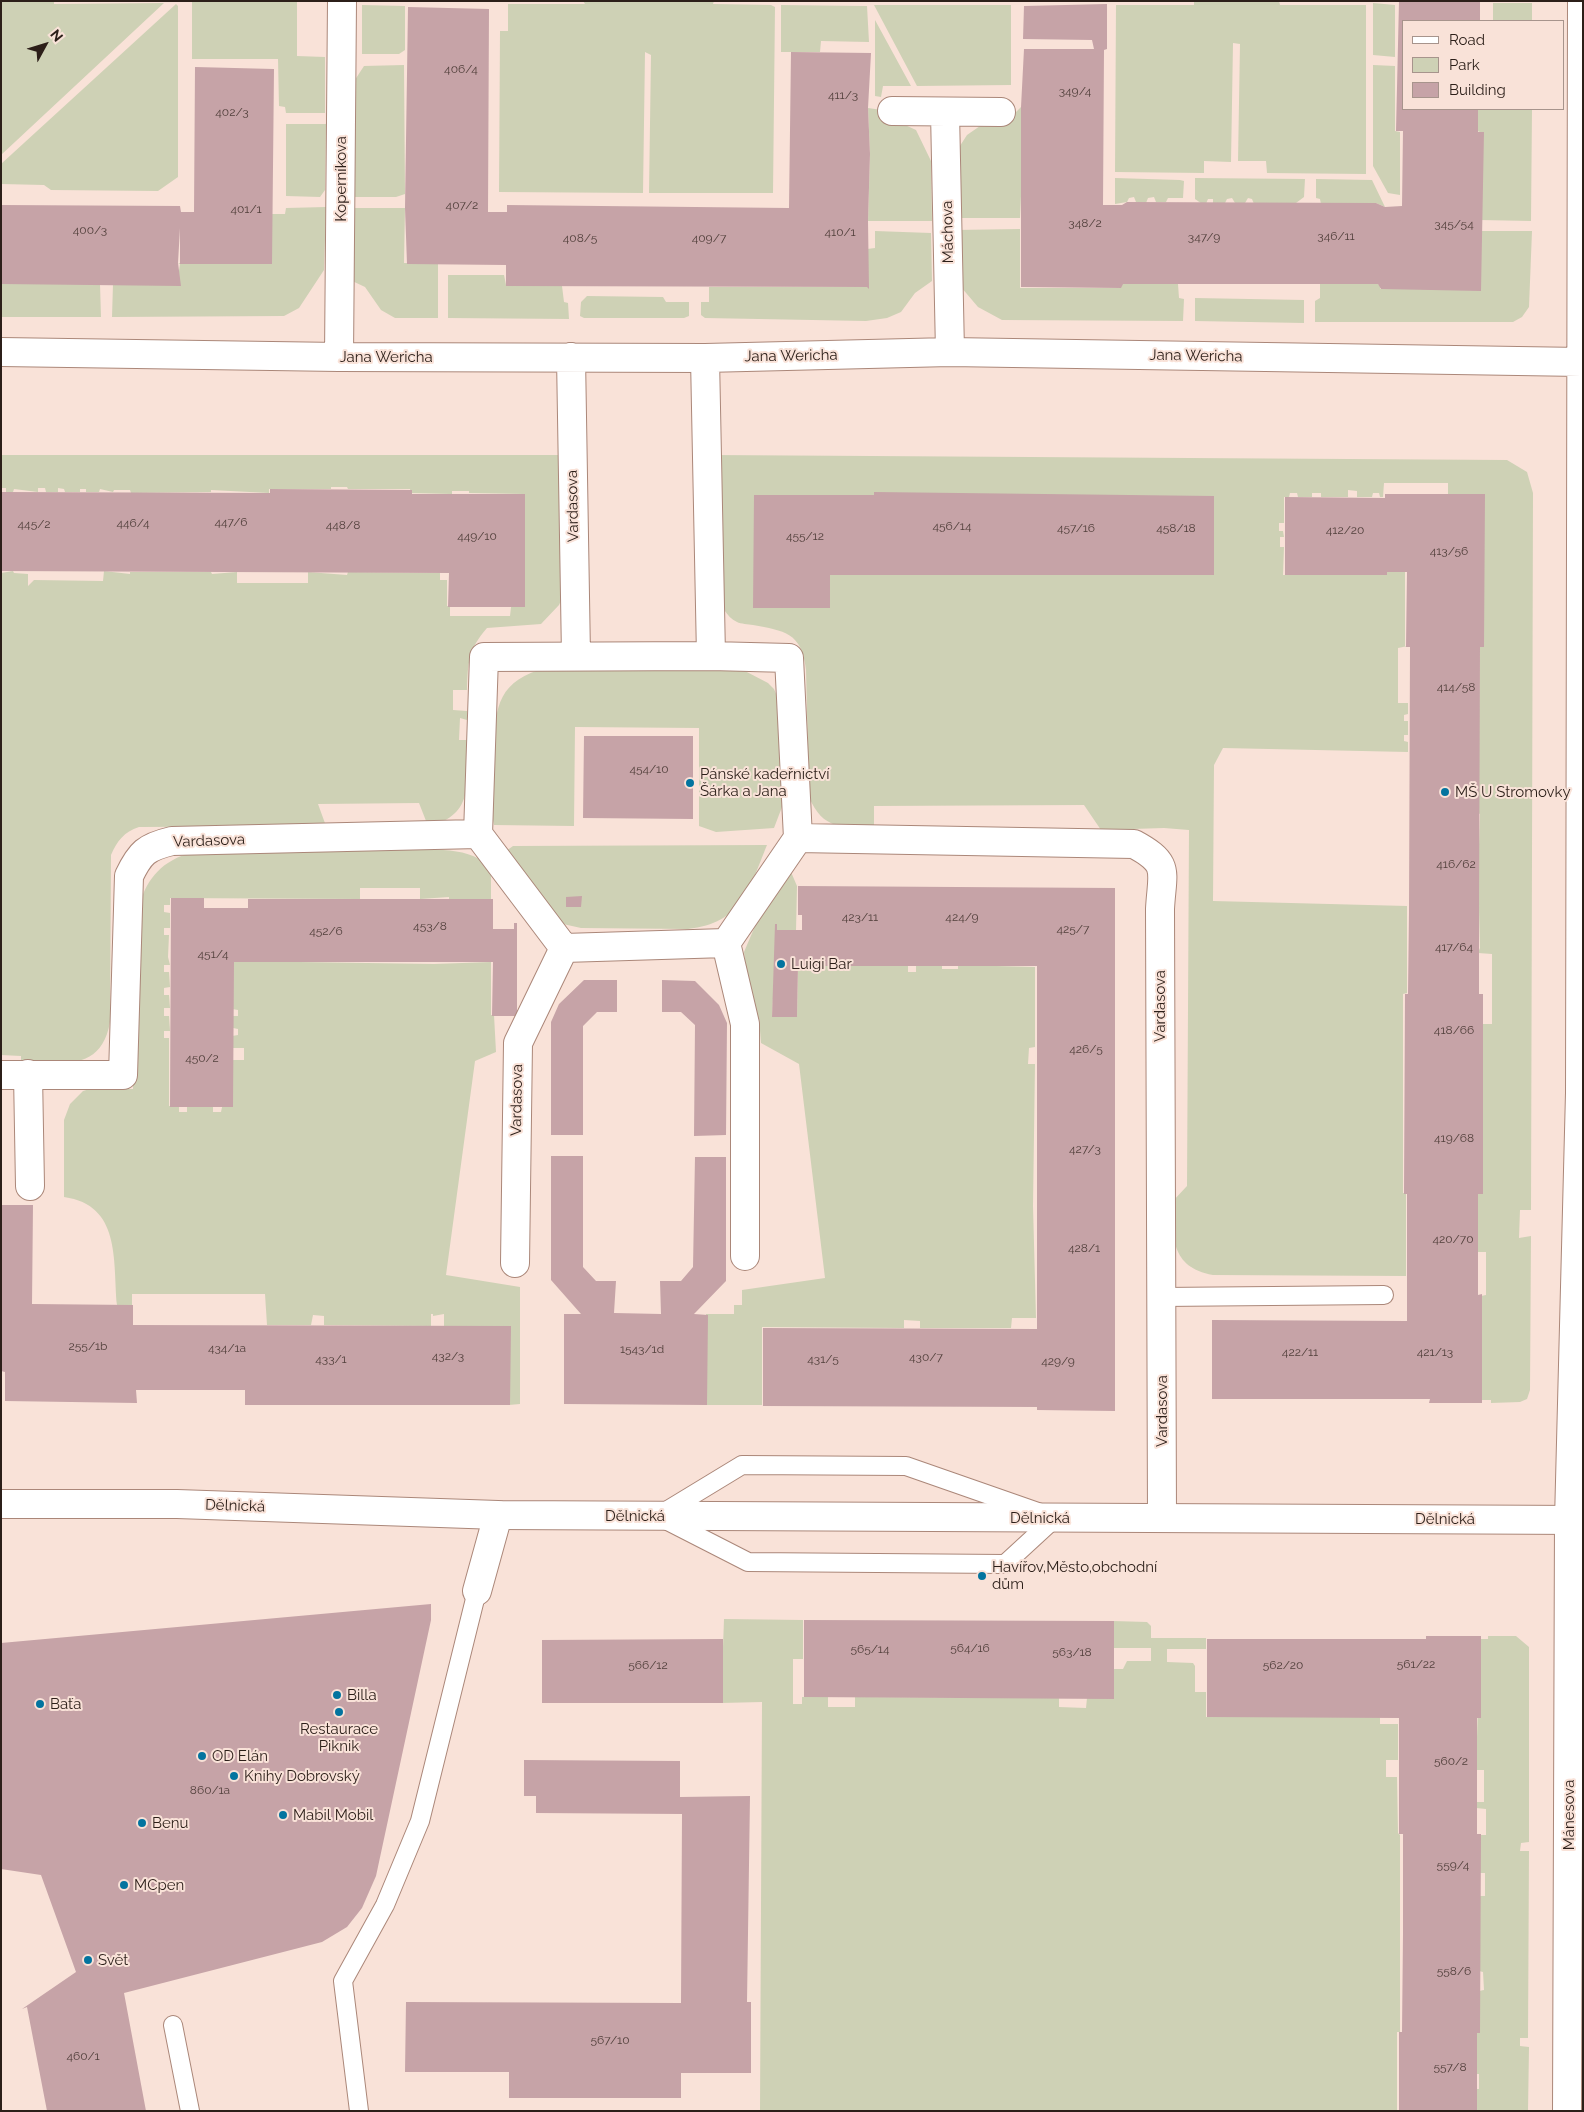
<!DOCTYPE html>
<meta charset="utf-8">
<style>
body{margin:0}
#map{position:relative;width:1584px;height:2112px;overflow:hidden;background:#f9e2d8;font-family:Raleway,sans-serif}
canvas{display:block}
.frame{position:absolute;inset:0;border:2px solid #2c1f19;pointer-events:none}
.legend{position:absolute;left:1402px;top:20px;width:162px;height:90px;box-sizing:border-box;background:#f9e2d8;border:1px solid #a7948c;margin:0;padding:6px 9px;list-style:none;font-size:15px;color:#2c1f19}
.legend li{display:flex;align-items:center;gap:10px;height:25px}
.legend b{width:25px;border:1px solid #a7948c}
.north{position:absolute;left:20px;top:20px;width:50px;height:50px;-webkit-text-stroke:4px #f9e2d8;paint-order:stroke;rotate:51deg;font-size:14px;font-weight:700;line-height:20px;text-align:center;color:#2c1f19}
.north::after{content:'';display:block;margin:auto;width:18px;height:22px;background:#2c1f19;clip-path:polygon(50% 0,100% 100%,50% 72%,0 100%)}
</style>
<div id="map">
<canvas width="1584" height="2112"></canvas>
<div class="frame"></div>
<ul class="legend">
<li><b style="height:6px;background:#fff"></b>Road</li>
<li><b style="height:14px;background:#ced1b5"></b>Park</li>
<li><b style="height:14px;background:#c6a3a7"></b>Building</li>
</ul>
<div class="north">N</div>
</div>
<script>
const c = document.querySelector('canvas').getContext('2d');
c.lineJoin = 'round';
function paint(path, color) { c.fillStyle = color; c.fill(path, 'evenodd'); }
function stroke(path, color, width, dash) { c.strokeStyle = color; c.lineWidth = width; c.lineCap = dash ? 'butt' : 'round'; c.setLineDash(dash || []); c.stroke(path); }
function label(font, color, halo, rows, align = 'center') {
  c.font = font + ' Raleway,sans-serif'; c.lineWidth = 4; c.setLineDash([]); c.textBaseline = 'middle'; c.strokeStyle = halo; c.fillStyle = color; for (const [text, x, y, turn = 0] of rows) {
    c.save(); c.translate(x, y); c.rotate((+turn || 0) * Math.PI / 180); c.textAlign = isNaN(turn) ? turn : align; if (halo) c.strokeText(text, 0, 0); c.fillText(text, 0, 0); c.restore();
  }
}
paint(new Path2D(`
 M1,1H54V4L164,3L1,155Z
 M192,1H297V56L325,57V113H286L285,107L279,106L278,59H192Z
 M583,1H714L713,4L771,5L775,7L773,193H649L651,55L645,52L643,193L499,192L500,31H508V4H585Z
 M1194,1H1279L1280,5H1366V174L1267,173L1266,161H1238L1240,44L1233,43L1231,162L1204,161V173L1115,172L1116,5H1194Z
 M1373,3L1395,5V57L1373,55Z
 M1493,3H1532V21H1493Z
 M176,4L178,6V177L158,191L51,190L44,185L1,184V164Z
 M362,5L405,6V50L399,54H362Z
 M781,5L867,6L869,42L821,41L820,52H781Z
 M1011,5V85L917,86L874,5Z
 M875,20L911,86H883L881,97L875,96Z
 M404,65L405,194L396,197H349V89L364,66Z
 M1373,65L1395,66V131L1400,132V195L1388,193L1373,166Z
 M1021,107L1023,152L1020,218H955L956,152L967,135L980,126L1007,121Z
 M868,108L882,110V122L903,124L916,130L931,161L932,221H868L870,154Z
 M1475,109H1532L1531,221L1480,220V132L1475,130Z
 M286,124H326L325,190L320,197L286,196Z
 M1115,178L1180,180L1184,181L1183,198H1168L1166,202H1156L1154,197L1148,198L1146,203L1136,202L1134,197L1129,198L1127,202L1115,204Z
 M1195,178L1305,179L1304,197L1296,203L1254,204L1252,199L1248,198L1245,203H1235L1232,198L1227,199L1225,203H1213V199H1208L1205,206L1195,199Z
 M1316,179L1372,180L1385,207L1376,203L1321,204L1320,199L1316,198Z
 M326,207L324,270L299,308L284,316L112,317L113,284H177L180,264L178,263L269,262L270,214H285L286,208Z
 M349,208H405L404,263H438V318H395L381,310L365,287L348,279Z
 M1020,229V288H1119L1121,283L1178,284L1179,298L1184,299L1183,321L1002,320L978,307L955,280V230Z
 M875,231L931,233L932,281L915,293L901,312L887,318L866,321L705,318L701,315V302H709V287H866L867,249L875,248Z
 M1480,231H1532L1529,307L1522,317L1513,322H1315V301L1320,298V283L1378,284L1381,286L1380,289H1479Z
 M448,275H504L506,285L562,286L564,302L568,303L569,319L448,318Z
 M1,284H100L101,317H1Z
 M587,296L663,297L666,302H689V316L684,318H584L580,316L581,302Z
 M1195,298L1304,300V323L1195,321Z
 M1,455H565L564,594L559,605L541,624L487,628C468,650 468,662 467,690H453V710L467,711V720L460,718L459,740H467C467,779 476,816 428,826L419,803L318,804L326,826L139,827C124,832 117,841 111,855L110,1022C101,1073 61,1062 21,1063V1056L1,1055V573L13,571L14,573L28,574V586L34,580L103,581L104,571L130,574V572H211L212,574L237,572V583H308V572L347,575L348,572L440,573V580H447V606H450V616H510L524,494L469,493V491H452V494L411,493L410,489H348L347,487H331V489H269V493L211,490V492L131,493L130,490H114L113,492L100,489L99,492H86V489H80V492H65L64,489L58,488V492H46L45,488H38V492L14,489L13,492H6V488H1Z
 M712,455L1507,460L1527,472L1533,493L1531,1210H1520L1519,1238L1531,1236L1530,1390L1527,1399L1520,1402L1491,1403V1400H1480L1481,1296L1486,1295V1252H1476L1482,1024H1492V954L1478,953L1480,948L1478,876L1480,814L1478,813C1479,710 1480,601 1483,494H1448V483H1384L1383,497H1380L1379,493H1373L1372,497H1357V491L1348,490V497H1321V493H1312V497H1298L1297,493H1290L1289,497H1284V523H1279V531H1283L1284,537H1280V547H1284L1283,575L1383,574L1385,572H1405V646H1408L1398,648V703H1408V714L1404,715V721H1408V735H1404V741L1408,742V752L1223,748L1214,765L1213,901L1407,906V993L1403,994V1193H1406V1276L1213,1275C1170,1267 1173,1237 1172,1202L1187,1186L1189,830L1164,828L1101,830L1084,805L874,806V829C842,827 823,830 809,797L806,670C802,632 784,631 753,625C748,624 741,624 737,622C726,617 721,604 716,594Z
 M539,670H743L768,683L774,689L782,708V807L774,828L716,832L699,826V728L575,727L574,826L494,825L491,811C492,791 493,772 494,753C495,713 495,684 539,670Z
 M767,845C749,889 742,923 688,929L581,928L563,924L506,851L513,846Z
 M222,850H443C462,851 475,855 491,866V899H449V897L420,899V888H360V899L170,898V905H164V912L170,913V928H164V935H169L168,957L170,965H164V972H169L170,987L164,988V995H169L170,1008H164V1016H169L170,1031H164V1038H169V1106H179V1112H187V1106H213V1112H221L232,1060H244V1048H232V1036L238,1035V1029L233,1028L232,1016H238V1010L232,1009V961L434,964L491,962V1015H494L496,1052L475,1061L446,1275L520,1287V1404L509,1405L510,1390L509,1326H444V1314L433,1316V1314H431V1326L324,1325V1316L313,1315L311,1325H267L265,1294H132V1305H117C113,1260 121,1205 64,1197V1120L70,1104L83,1091L93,1088L133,1089C134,1053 134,1017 134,981C134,933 130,872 187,854C198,850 211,851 222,850Z
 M788,865L797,886L796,931L777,930V924L772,1017H797L798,966L908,965V972H916V965H942V969H958V965L1035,967V1047L1029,1048L1028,1064H1035L1033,1206L1036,1318H1012L1011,1328H920V1321L904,1320V1328L762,1327V1405H706V1314H734V1305H742V1290L825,1278L799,1064L761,1043L759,1018L752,1017L744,952L773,884Z
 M724,1619L803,1620V1659H793V1704H802V1697H828V1707H855V1697L1059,1698V1707L1086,1708L1087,1698L1112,1669H1123L1127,1661H1151V1648H1112L1113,1621L1147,1622L1151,1626V1638H1206V1649H1167V1662L1193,1663L1195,1666V1692H1206V1717H1380V1724H1398V1760H1386V1777H1397L1398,1833L1400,1835V2032H1397V2111H681L760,2110L762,1702L721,1703Z
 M1488,1636H1516L1529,1647V1842L1521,1843L1520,1851H1529L1528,2038H1520V2046L1529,2047L1528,2111H1475V2089H1479V2074H1475L1479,1991L1484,1990L1483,1972L1479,1971V1896H1485V1873H1479V1835H1486V1809L1476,1808L1475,1802H1484V1770H1476L1480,1639H1488Z`), '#ced1b5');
paint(new Path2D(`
 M1399,1H1480V21H1403V109H1478V132H1484L1481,291L1381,289L1378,284H1123L1121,288L1021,287V107L1024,49H1094L1092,40L1023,39L1024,6L1107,4V49L1104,50L1103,205H1122L1127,202L1376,203L1385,207L1402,206L1403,131H1396Z
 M408,7L489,9L488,212H507V205L789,208L791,52L871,53L868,108L870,154L868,221L869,289L867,287L506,286V265L407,264L405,208Z
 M195,67L274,69L272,264H180V228L178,263L181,286L1,284V205L180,206L181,212H194Z
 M270,489L412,490V494H525V607H448L449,573L1,571V492L270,493Z
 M874,492L1214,496V575H830V608H753L754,495H874Z
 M1385,494H1485L1484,647H1480L1479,913V994H1483V1194H1478V1295L1482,1294V1403H1429L1430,1399H1212V1320L1407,1321V1194H1404L1405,994H1408L1409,912L1410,647H1406L1407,572H1387V575H1285V497L1385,498Z
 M584,736H693V819L583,818Z
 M798,886L1115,888V1411L1037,1410V1407L763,1406V1328L1037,1329V966H798L797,1017H772L775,924H777V930H802V915H798Z
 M582,896L581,907H566V897Z
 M171,898H204V908H248V899H493V929H514V923H517V1016H492L493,962H234L233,1107H170Z
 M584,980H617V1012H597L583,1026V1135H551V1022L559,1004Z
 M662,980L695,981L719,1005L727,1023L726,1135L694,1136L695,1025L681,1012H662Z
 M551,1156H583V1267L596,1281H616L614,1313L661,1314L660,1281H681L693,1267L695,1157H726V1281L694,1314L708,1315L707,1405L564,1404V1314H581L551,1280Z
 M1,1205H33L32,1304L133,1305V1325L511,1326L510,1405H245V1390H136L137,1403L5,1401V1372L1,1371Z
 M431,1604V1620L376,1876L362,1908L347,1927L322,1942L124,1993L146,2111H47L27,2007L22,2009L76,1972L41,1875L1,1869V1643Z
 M804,1620L1114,1621V1699L804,1697Z
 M1426,1636H1481V1718H1477V1834H1481L1480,2033H1477V2111H1399V2032H1402L1403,1934V1834H1399V1718L1207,1717V1639H1426Z
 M723,1639V1703H542V1640Z
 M524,1760L680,1761V1797L750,1796L747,2002H751V2073H681V2098H509V2072H405L406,2002L681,2003L682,1814L536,1813V1796H524Z`), '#c6a3a7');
const lane = new Path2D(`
 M1161,1297L1384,1295
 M742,1465L906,1466L1055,1518L1005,1564L748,1562L658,1516Z
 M173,2025L190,2111
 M359,2111L343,1981L385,1905L420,1821L477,1591`);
const street = new Path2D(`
 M892,111L1001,112
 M945,112L950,352
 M1,352L339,357L705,358L950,352L1581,362
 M339,357L342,1
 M571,357L576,656
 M705,358L711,656
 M711,656L789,658L798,838L726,943L564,948L478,834L484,657Z
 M798,838L1134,844C1171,864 1162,871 1160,909L1162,1518
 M726,943L745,1024V1256
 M28,1074L30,1186
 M1,1075H123L129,876C140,853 146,847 172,841L478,834
 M515,1263L518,1043L564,948
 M477,1591L498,1515
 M1567,2111L1569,1520L1580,1093L1582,1`);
const secondary = new Path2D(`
 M1,1504H177L498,1515L1583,1520`);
stroke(lane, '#ab8779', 20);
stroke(street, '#ab8779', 30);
stroke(secondary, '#ab8779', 30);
stroke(lane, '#fff', 18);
stroke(street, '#fff', 28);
stroke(secondary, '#fff', 28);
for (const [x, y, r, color] of [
 [690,783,5,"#03749f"],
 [1445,792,5,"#03749f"],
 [781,964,5,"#03749f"],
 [982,1576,5,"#03749f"],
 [337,1695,5,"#03749f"],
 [40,1704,5,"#03749f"],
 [339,1712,5,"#03749f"],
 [202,1756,5,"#03749f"],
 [234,1776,5,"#03749f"],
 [283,1815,5,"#03749f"],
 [142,1823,5,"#03749f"],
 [124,1885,5,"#03749f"],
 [88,1960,5,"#03749f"]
]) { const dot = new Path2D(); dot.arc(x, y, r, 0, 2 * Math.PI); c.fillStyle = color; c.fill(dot); stroke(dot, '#f9e2d8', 2); }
label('12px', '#52403c', null, [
 ["406/4",461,69],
 ["349/4",1075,91],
 ["411/3",843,95],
 ["402/3",232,112],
 ["407/2",462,205],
 ["401/1",246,209],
 ["348/2",1085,223],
 ["345/54",1454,224],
 ["400/3",90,230],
 ["410/1",840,232],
 ["346/11",1336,236],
 ["347/9",1204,237],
 ["408/5",580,238],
 ["409/7",709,238],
 ["447/6",231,522],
 ["446/4",133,523],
 ["445/2",34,524],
 ["448/8",343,525],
 ["456/14",952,526],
 ["457/16",1076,528],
 ["458/18",1176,528],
 ["412/20",1345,530],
 ["449/10",477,536],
 ["455/12",805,536],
 ["413/56",1449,551],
 ["414/58",1456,687],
 ["454/10",649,769],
 ["416/62",1456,864],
 ["423/11",860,917],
 ["424/9",962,917],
 ["453/8",430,926],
 ["425/7",1073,929],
 ["452/6",326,931],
 ["417/64",1454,947],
 ["451/4",213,954],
 ["418/66",1454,1030],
 ["426/5",1086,1049],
 ["450/2",202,1058],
 ["419/68",1454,1138],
 ["427/3",1085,1149],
 ["420/70",1453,1239],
 ["428/1",1084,1248],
 ["255/1b",88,1346],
 ["434/1a",227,1348],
 ["1543/1d",642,1349],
 ["422/11",1300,1352],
 ["421/13",1435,1352],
 ["432/3",448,1356],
 ["430/7",926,1357],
 ["433/1",331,1359],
 ["431/5",823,1359],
 ["429/9",1058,1361],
 ["564/16",970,1648],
 ["565/14",870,1649],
 ["563/18",1072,1652],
 ["561/22",1416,1664],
 ["566/12",648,1665],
 ["562/20",1283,1665],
 ["560/2",1451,1761],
 ["860/1a",210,1790],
 ["559/4",1453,1865],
 ["558/6",1454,1971],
 ["567/10",610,2040],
 ["460/1",83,2056],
 ["557/8",1450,2067]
]);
label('15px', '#2c1f19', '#f9e2d8', [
 ["Koperníkova",341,179,-90],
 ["Máchova",948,232,-91],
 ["Jana Wericha",791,356,-1],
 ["Jana Wericha",1196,356,1],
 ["Jana Wericha",386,357],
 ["Vardasova",573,506,-91],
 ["Vardasova",209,841,-2],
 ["Vardasova",1160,1006,-90],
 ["Vardasova",517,1100,-89],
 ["Vardasova",1162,1411,-90],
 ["Dělnická",235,1506,2],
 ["Dělnická",635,1516],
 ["Dělnická",1040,1518],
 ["Dělnická",1445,1519],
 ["Mánesova",1569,1815,-90]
]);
label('15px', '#2c1f19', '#f9e2d8', [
 ["Pánské kadeřnictví",700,774],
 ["Šárka a Jana",700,791],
 ["MŠ U Stromovky",1455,792],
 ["Luigi Bar",791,964],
 ["Havířov,Město,obchodní",992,1567],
 ["dům",992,1584],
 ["Billa",347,1695],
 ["Baťa",50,1704],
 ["Restaurace",339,1729,"center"],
 ["Piknik",339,1746,"center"],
 ["OD Elán",212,1756],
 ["Knihy Dobrovský",244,1776],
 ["Mabil Mobil",293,1815],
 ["Benu",152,1823],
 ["MCpen",134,1885],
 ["Svět",98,1960]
], 'left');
</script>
